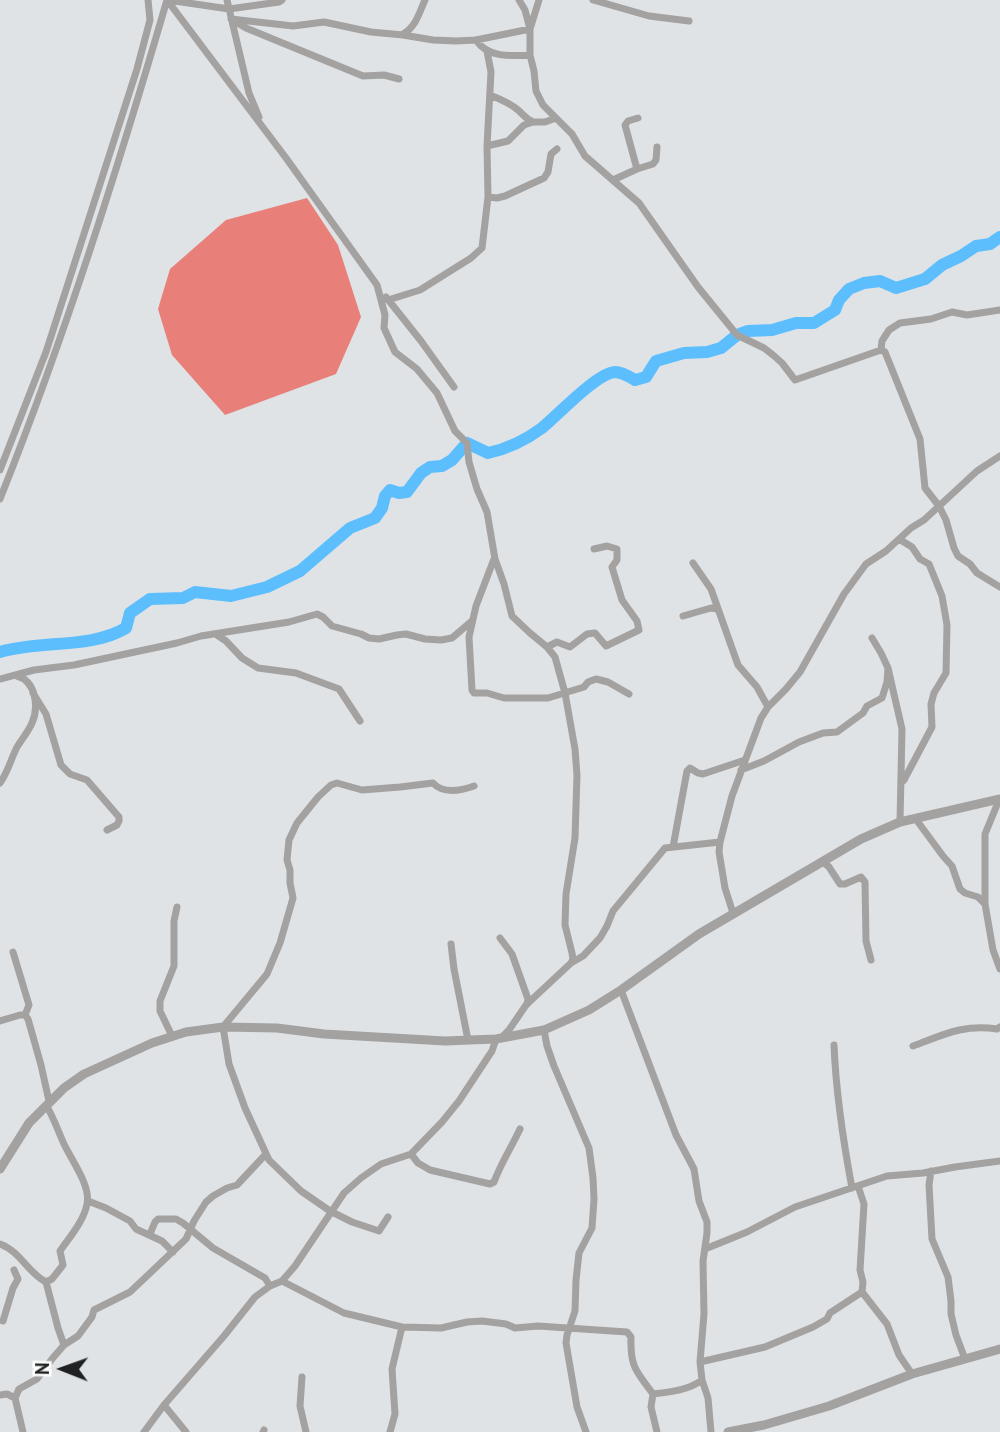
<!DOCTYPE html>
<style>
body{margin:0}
#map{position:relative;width:1000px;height:1432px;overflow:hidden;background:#dfe3e6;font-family:"PT Sans",sans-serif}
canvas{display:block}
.north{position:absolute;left:28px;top:1334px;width:70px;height:70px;-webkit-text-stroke:5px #fff;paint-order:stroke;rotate:271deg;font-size:19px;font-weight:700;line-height:28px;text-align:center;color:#202122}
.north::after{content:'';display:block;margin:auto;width:24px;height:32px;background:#202122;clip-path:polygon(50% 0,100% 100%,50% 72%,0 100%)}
</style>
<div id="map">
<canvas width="1000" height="1432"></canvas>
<div class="north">N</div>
</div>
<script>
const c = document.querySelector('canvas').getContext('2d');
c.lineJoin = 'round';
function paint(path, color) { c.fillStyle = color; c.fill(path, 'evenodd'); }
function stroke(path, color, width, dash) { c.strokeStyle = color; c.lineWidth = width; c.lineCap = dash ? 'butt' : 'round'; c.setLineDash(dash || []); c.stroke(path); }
paint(new Path2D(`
 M307,198L338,245L361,317L336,374L225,415L172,355L158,309L170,269L226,220Z`), '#e88079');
stroke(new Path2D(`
 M0,652C40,640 91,649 126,628L130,613L150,599L183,598L195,592L231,596L267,587L300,571L350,528L375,518L382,508L385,496L390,490L399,493L407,492L421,473L430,467L442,466L452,460L467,443L488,453C507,449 527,439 542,428C558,415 597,373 615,372C622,372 630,377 635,380L646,377L656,361L684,353L707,352L721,348L737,335L748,331L772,330L796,323H814L835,310L839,300L849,289L864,283L880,281L896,288L925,279L942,265L961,256L976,246L990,244L1000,237`), '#5dbefe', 12);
stroke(new Path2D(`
 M167,0L286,158L377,285L385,315L384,328L395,352L417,369L437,393L455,431L467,443L469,462L477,489L487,512L495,559L504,584L512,616L530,633L547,647L555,657L565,693L575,749L577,775L575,838L566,894L565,925L572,953L573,959L571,963
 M168,0L229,9L279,2L282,0
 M227,0L249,93L259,117
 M519,0L525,10L530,29V55L534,71L536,91L543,105L572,134L585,156L639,203L698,287L737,335L764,348L773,355L782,363L795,380L881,350L885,352L920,439L925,488L939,506L946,520L954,548L958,556L970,564L977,573L1000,587
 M593,0L649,16L689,21
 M231,19L293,26L324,22L371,32L403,35L433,40L456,41L476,40L530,29L539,0
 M234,21L246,28L363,76L384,75L399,79
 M403,34C416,27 419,13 425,0
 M476,40C488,58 510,56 530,55
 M490,95C500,99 510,103 518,110C524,115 526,119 533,122
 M487,146L508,141L524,125L533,122H545L556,118
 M637,169L625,125L628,121L638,118
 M613,180L637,169L653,164L656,160L657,147
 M488,197L497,198L505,196L544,178L548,172L551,154L557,149
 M386,297L421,341L454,387
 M388,300L420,290L471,258L482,248L488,197L487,146L491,72L487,51
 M881,350L882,341L889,330L900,323L931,319L952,312L967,315L1000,310
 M0,470L46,352L137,69L150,20L148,0
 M0,499C65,336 118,168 167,0
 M899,539L912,547L920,559L929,564L942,596L947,625L946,673L934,693L931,704L932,727L904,780L901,783
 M494,559L476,606L469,637L472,690L474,693H487L504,698H548L584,687L588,682L596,679L608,682L629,694
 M693,563L711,589L738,665L757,687L768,707
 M683,616L711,608L717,609
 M217,635L226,641L242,658L258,668L296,673L339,689L360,721
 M872,638L881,653L888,668L902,729L900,822
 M547,647L557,642L570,647L587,634L595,633L606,646L639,630L637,621L622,600L612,567L617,560V549L607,546L594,549
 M0,679L34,670L74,665L177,643L201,636L289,622L317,614L323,617L332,626L361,634L369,638L379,639L397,635L406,634L425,639L441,640L452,638L472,621
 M33,693L46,714L61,765L70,774L87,780L119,817V821L117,825L107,830
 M741,770L764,761L799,742L823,733L837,732L863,713L867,706L882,698L887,682L888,668
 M0,783C8,772 11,759 17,747C22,739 28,732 32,723C39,707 36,681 17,676
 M915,818L943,856L952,866L960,889L965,893L978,897L985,904L993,950L1000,969
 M673,847L687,771L690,768L698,773L703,774L745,760
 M823,862L829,867L840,884H845L861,877L865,882L866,941L871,960
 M985,903V834L999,800
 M733,913L725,888L719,852L720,842L732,796L761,718L768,707L786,689L800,672L844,594L866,564L886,551L911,528L924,520L977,471L1000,456
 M500,938L512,954L528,999L527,1004
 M451,944L454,969L468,1040
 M13,952L29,1005L25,1015
 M621,990L676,1135L694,1169L699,1201L707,1222V1233L703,1261L704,1314L700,1362L702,1380L708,1398L711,1432
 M0,1021L20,1015H25L28,1019L41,1065L49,1101
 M544,1030L547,1046L554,1066L589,1148L593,1178L594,1199L592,1228L579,1253L576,1280L575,1311L567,1335L566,1343L577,1407L586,1432
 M172,1036L160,1011V1001L174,966V921L177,907
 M502,1037L509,1030L526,1005L571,963L583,956L600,938L607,926L613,911L665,848L720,842
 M834,1045C836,1094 843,1140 852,1188
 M913,1046C943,1035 963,1024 997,1029L1000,1027
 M411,1154L418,1163L430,1170L490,1184L494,1182C501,1163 511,1148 520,1129
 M931,1171L929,1185L932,1239L948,1277L951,1301V1314L956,1335L965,1359
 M88,1201L106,1208L130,1221L136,1229L162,1241L173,1252
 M388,1217L379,1231L352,1222L330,1211L301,1191L269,1160L245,1108L229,1064L223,1027L267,974L280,943L293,898L290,883V870L287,860L289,840L297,823L318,797L331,785L337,783L362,790L400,787L433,783C443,794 460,791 474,786
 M150,1234L155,1222L158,1219H176L183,1223L213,1248L265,1278L270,1286
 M0,1244C20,1251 28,1273 46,1282L52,1279L63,1265L60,1251C69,1238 84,1221 87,1204C91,1186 72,1161 64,1144C58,1131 54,1118 46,1105
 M705,1249L747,1232L795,1207L887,1176L923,1173L955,1167L1000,1161
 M282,1281L344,1313L402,1327L441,1328L467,1322L482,1321L506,1324L515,1328L538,1326L627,1332L631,1337C630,1367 636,1371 653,1394C670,1392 689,1390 702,1380
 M46,1282L58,1328L64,1345
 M862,1292L887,1324L899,1355L912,1374
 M3,1321L13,1288L18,1279L14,1270
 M700,1362L765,1347L813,1327L827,1319L830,1313L862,1292L863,1282L860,1270L864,1204L858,1186
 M302,1377L300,1406L306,1432
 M653,1394L651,1407L657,1432
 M0,1395L7,1394L15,1398L23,1432
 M15,1398L19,1389L37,1379L52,1359L64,1345L78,1336L92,1317L94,1310L130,1292L186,1239L194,1221L206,1202L213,1196L227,1188L237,1185L265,1155
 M164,1405L186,1432
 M144,1432L164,1405L224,1336L255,1297L270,1286L282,1281L295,1266L344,1193L361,1178L381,1164L411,1154L442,1122L459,1101L492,1051L496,1039
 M263,1432L264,1430
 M390,1432L395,1414L392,1369L402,1327`), '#a4a1a1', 7);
stroke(new Path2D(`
 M0,1169L29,1123L64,1088L84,1074L152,1043L186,1032L223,1027L277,1028L324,1034L445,1041L496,1039L544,1030L589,1010L621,990L699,934L861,839L900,822L1000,799
 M728,1432L764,1425L829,1406L912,1374L1000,1349`), '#a4a1a1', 9);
</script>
